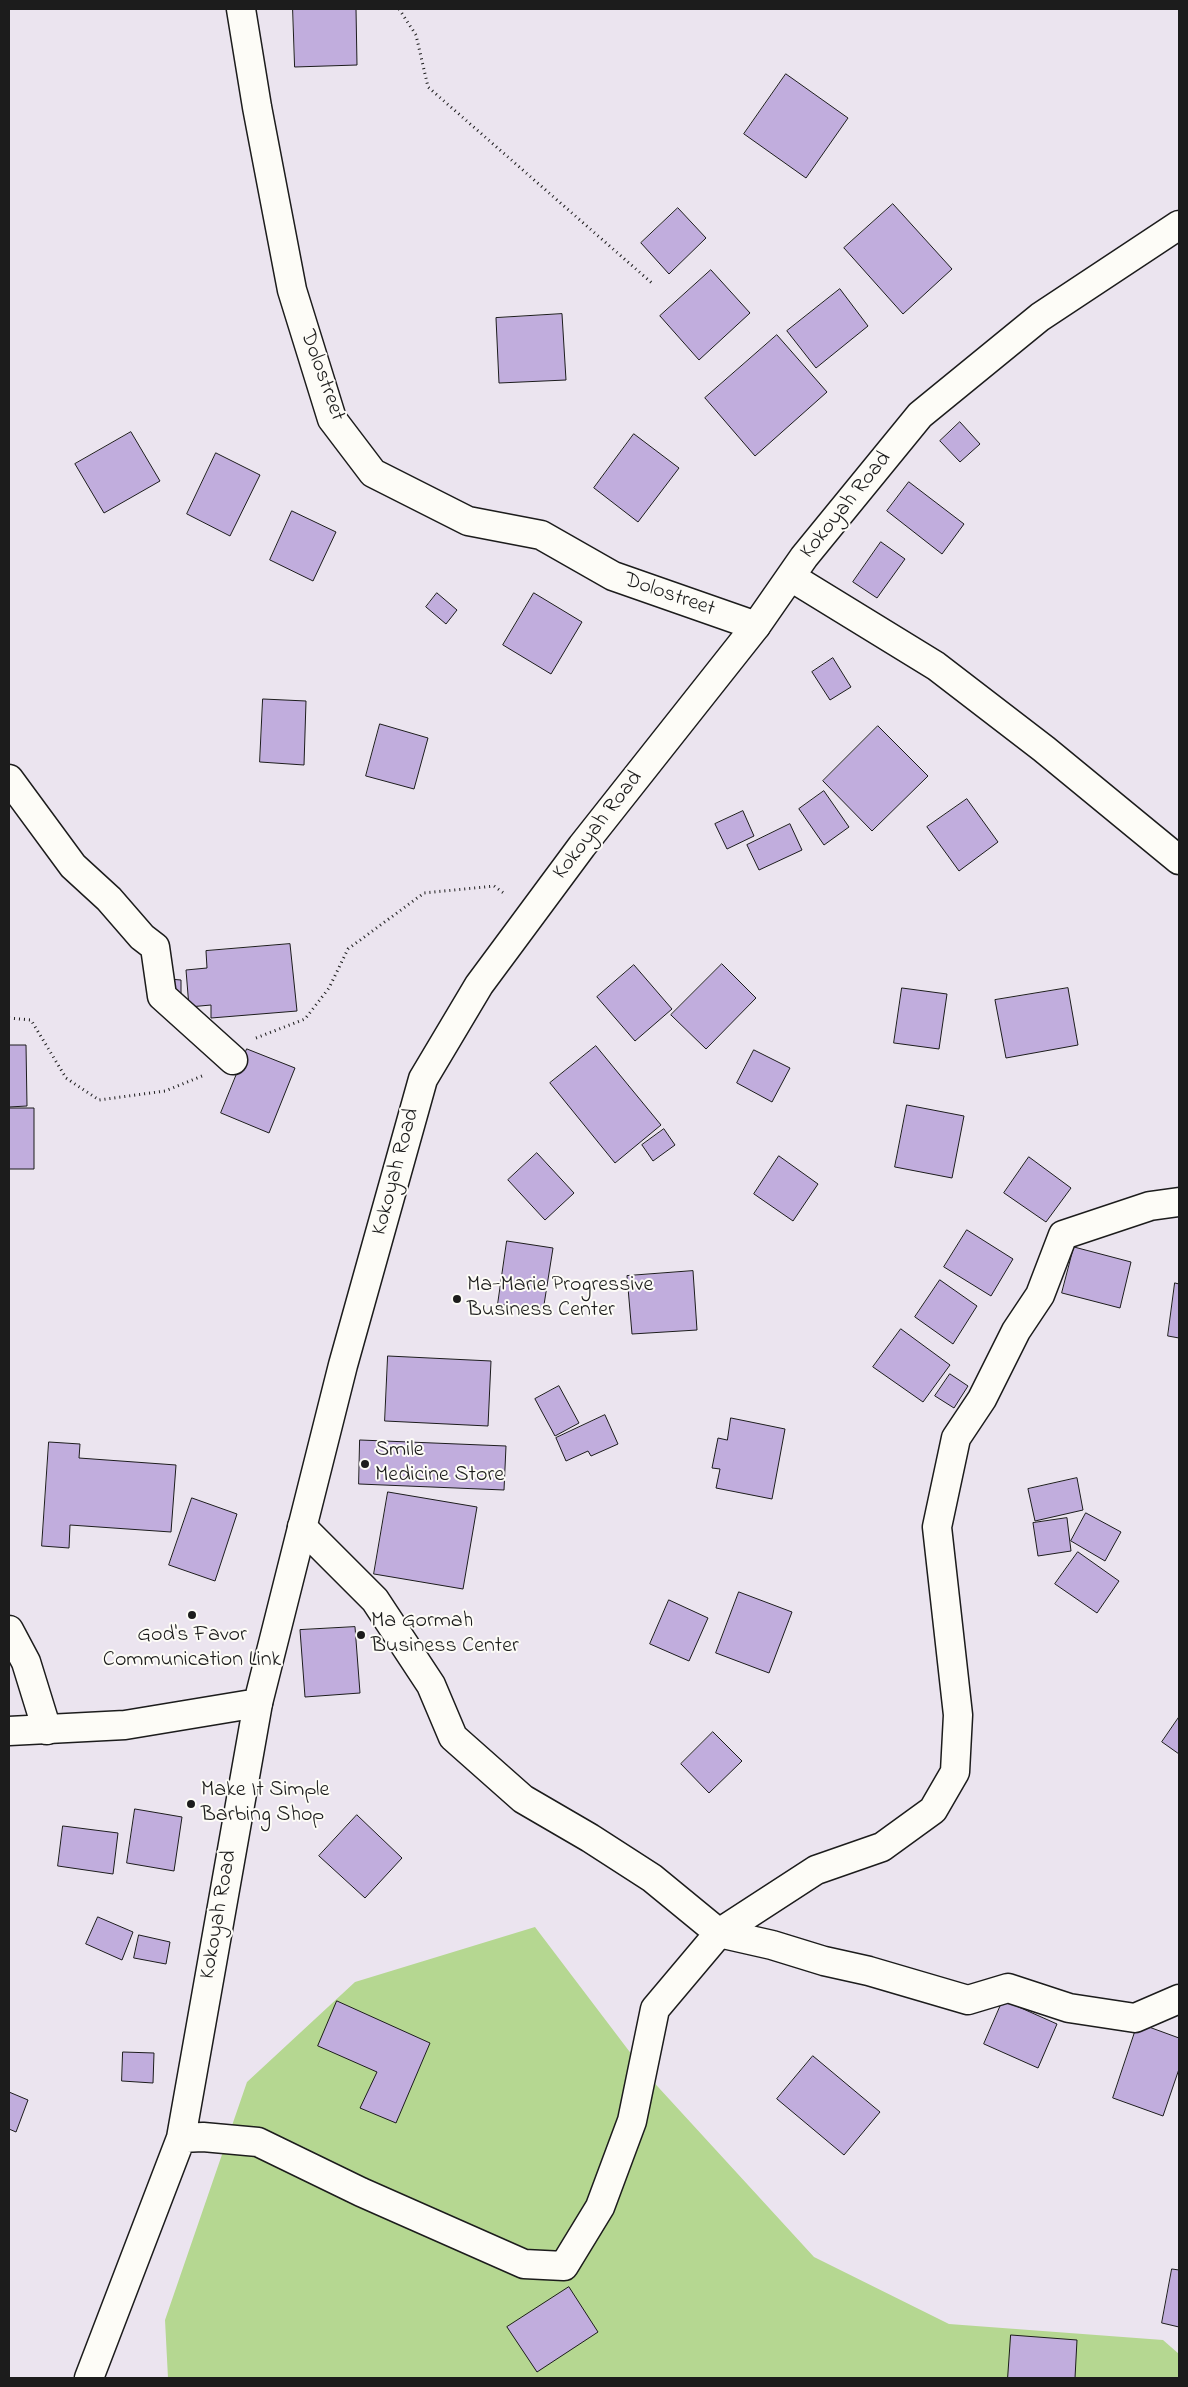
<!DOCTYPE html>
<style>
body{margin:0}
#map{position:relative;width:1188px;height:2387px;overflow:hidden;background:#ebe4ef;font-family:"Indie Flower",sans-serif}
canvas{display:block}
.frame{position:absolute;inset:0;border:10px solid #1c1c1c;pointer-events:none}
</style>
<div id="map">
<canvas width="1188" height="2387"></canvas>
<div class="frame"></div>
</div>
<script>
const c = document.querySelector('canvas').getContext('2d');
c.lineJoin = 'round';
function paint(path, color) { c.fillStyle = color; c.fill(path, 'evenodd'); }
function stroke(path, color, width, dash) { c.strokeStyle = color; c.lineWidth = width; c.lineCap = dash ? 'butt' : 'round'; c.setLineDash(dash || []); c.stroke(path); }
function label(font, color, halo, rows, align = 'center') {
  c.font = font + ' "Indie Flower",sans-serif'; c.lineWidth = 4; c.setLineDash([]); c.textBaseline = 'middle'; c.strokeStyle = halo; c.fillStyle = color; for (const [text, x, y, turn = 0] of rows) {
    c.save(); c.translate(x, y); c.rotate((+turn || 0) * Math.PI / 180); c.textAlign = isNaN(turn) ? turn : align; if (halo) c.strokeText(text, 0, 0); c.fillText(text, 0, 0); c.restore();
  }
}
paint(new Path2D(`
 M535,1927L648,2076L814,2257L949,2324L1163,2340L1179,2354V2378H168L165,2320L247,2082L355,1982Z`), '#b5d791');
const building = new Path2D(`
 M293,9H356L357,65L295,67Z
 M786,74L848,118L806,178L744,134Z
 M893,204L952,269L903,314L844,248Z
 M678,208L706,238L669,274L641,243Z
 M711,270L750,313L699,360L660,316Z
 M840,289L868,326L816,368L787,331Z
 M562,314L566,380L499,383L496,318Z
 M777,335L827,392L755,456L705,398Z
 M960,422L980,444L960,462L940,441Z
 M131,432L160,481L104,513L75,464Z
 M634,434L679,468L638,522L594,488Z
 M216,453L260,475L230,536L187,514Z
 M909,482L964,524L942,554L887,511Z
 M292,511L336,532L313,581L270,560Z
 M881,542L905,559L877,598L853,582Z
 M437,593L457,610L446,624L426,607Z
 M534,593L582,622L551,674L503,645Z
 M833,658L851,687L830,700L812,672Z
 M263,699L306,701L304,765L260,762Z
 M380,724L428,738L414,789L366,776Z
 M878,726L928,776L872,831L823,781Z
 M824,791L849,827L824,845L799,809Z
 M967,799L998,842L959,871L927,827Z
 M743,811L754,836L727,849L715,824Z
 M790,824L802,850L759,870L747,845Z
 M290,944L297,1011L211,1018V1005L189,1007L186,970L207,968L206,951Z
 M722,964L756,998L706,1049L671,1015Z
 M634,965L672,1009L635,1041L597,997Z
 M169,979L181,980V998H168Z
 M902,988L947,994L939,1049L894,1043Z
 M1068,988L1078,1045L1006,1058L995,1000Z
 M9,1045H26L27,1106L9,1107Z
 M596,1046L661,1125L615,1163L550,1083Z
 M247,1049L295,1068L269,1133L221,1113Z
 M754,1050L790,1068L772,1102L737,1083Z
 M907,1105L964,1116L952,1178L895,1167Z
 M9,1108H34V1169H9Z
 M664,1129L675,1145L653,1161L642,1145Z
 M537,1153L574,1193L545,1220L508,1180Z
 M779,1156L818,1184L793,1221L754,1194Z
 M1029,1157L1071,1188L1046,1222L1004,1193Z
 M967,1230L1013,1259L991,1296L944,1267Z
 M507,1241L553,1248L543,1311L498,1304Z
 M1074,1247L1131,1262L1120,1308L1062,1293Z
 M693,1271L697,1330L632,1334L627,1276Z
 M940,1280L977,1306L953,1344L915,1317Z
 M1175,1283L1179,1284V1338L1168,1336Z
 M901,1329L950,1365L923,1402L873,1367Z
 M388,1356L491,1361L488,1426L385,1421Z
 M950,1374L968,1386L954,1408L935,1396Z
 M559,1386L579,1423L555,1436L535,1399Z
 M605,1415L618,1444L591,1456L588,1451L566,1461L556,1438Z
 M731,1418L785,1429L772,1499L716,1488L720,1469L712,1468L718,1438L727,1440Z
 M360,1440L506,1446L504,1490L359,1484Z
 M49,1442L80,1444L79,1458L176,1465L171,1532L70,1525L69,1548L42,1546Z
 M1077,1478L1083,1510L1035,1521L1028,1489Z
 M388,1492L477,1507L463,1589L374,1574Z
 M192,1498L237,1514L215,1581L169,1565Z
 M1086,1513L1121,1532L1105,1561L1071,1541Z
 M1067,1518L1071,1551L1038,1556L1033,1523Z
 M1078,1552L1119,1581L1097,1613L1055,1584Z
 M739,1592L792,1612L769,1673L716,1653Z
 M669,1600L708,1618L689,1661L650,1644Z
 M355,1627L360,1693L305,1697L300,1630Z
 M1179,1717V1754L1162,1742Z
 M713,1732L742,1761L709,1793L681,1764Z
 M135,1809L182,1817L174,1871L127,1863Z
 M357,1815L402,1858L365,1898L319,1856Z
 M63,1826L118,1833L113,1874L58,1866Z
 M98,1917L133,1932L122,1960L86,1944Z
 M139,1935L170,1942L166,1964L134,1958Z
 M1003,2000L1057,2024L1038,2068L984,2044Z
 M337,2001L430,2043L396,2123L360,2108L377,2072L318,2046Z
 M1138,2023L1179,2038V2069L1163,2116L1113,2098Z
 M123,2052L154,2053L153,2083L122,2081Z
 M813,2056L880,2112L844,2155L777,2099Z
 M9,2092L28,2100L16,2132L9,2129Z
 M1172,2269L1179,2270V2327L1162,2323Z
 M569,2287L598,2332L537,2372L507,2327Z
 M1011,2335L1077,2340L1075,2378H1008Z`);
paint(building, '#c1addd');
stroke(building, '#1c1c1c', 1);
const minor = new Path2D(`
 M241,9L257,107L292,290L332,419L373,473L468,521L541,535L613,576L756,626
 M791,577L936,666L1044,749L1179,860
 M9,779L73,866L109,899L142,937L155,947L162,996L233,1060
 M302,1527L375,1600L431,1685L453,1737L523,1799L590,1838L652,1878L719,1933L772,1945L824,1961L869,1971L968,2000L1008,1988L1069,2008L1135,2018L1179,1999
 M9,1630L26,1662L47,1730
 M181,2138L203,2137L258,2142L361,2192L524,2264L564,2266L600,2207L632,2121L655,2009L719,1933L816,1870L882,1847L933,1810L955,1772L958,1715L937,1527L956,1438L982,1399L1016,1331L1040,1295L1063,1235L1150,1206L1179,1202
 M89,2378L181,2138L258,1703`);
const major = new Path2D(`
 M9,1731L125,1725L258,1703L343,1365L423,1079L479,985L582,846L756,626L804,557L920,415L1040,317L1179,225`);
stroke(minor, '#1c1c1c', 31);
stroke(major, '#1c1c1c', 31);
stroke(new Path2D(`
 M399,9L416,35L428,87L653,284
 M9,1018L31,1020L66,1078L99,1100L165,1091L202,1076
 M256,1038L305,1019L329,988L348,949L424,893L494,886L505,894`), '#1c1c1c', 3, [1, 4]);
stroke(minor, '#fdfcf7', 28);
stroke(major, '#fdfcf7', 28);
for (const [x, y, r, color] of [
 [457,1299,5,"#1c1c1c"],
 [365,1464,5,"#1c1c1c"],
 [192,1615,5,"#1c1c1c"],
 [361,1635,5,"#1c1c1c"],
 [191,1804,5,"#1c1c1c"]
]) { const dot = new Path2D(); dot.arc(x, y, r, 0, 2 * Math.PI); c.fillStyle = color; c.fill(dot); stroke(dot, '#fdfcf7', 2); }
label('22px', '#1c1c1c', '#fdfcf7', [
 ["Dolostreet",321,376,70],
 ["Kokoyah Road",847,506,-51],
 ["Dolostreet",669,596,19],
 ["Kokoyah Road",599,826,-52],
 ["Kokoyah Road",397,1172,-75],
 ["Kokoyah Road",220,1915,-80]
]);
label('22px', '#1c1c1c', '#fdfcf7', [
 ["Ma-Marie Progressive",467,1286],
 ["Business Center",467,1311],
 ["Smile",375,1451],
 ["Medicine Store",375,1476],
 ["Ma Gormah",371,1622],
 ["Business Center",371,1647],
 ["God's Favor",192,1636,"center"],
 ["Communication Link",192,1661,"center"],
 ["Make It Simple",201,1791],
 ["Barbing Shop",201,1816]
], 'left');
</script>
